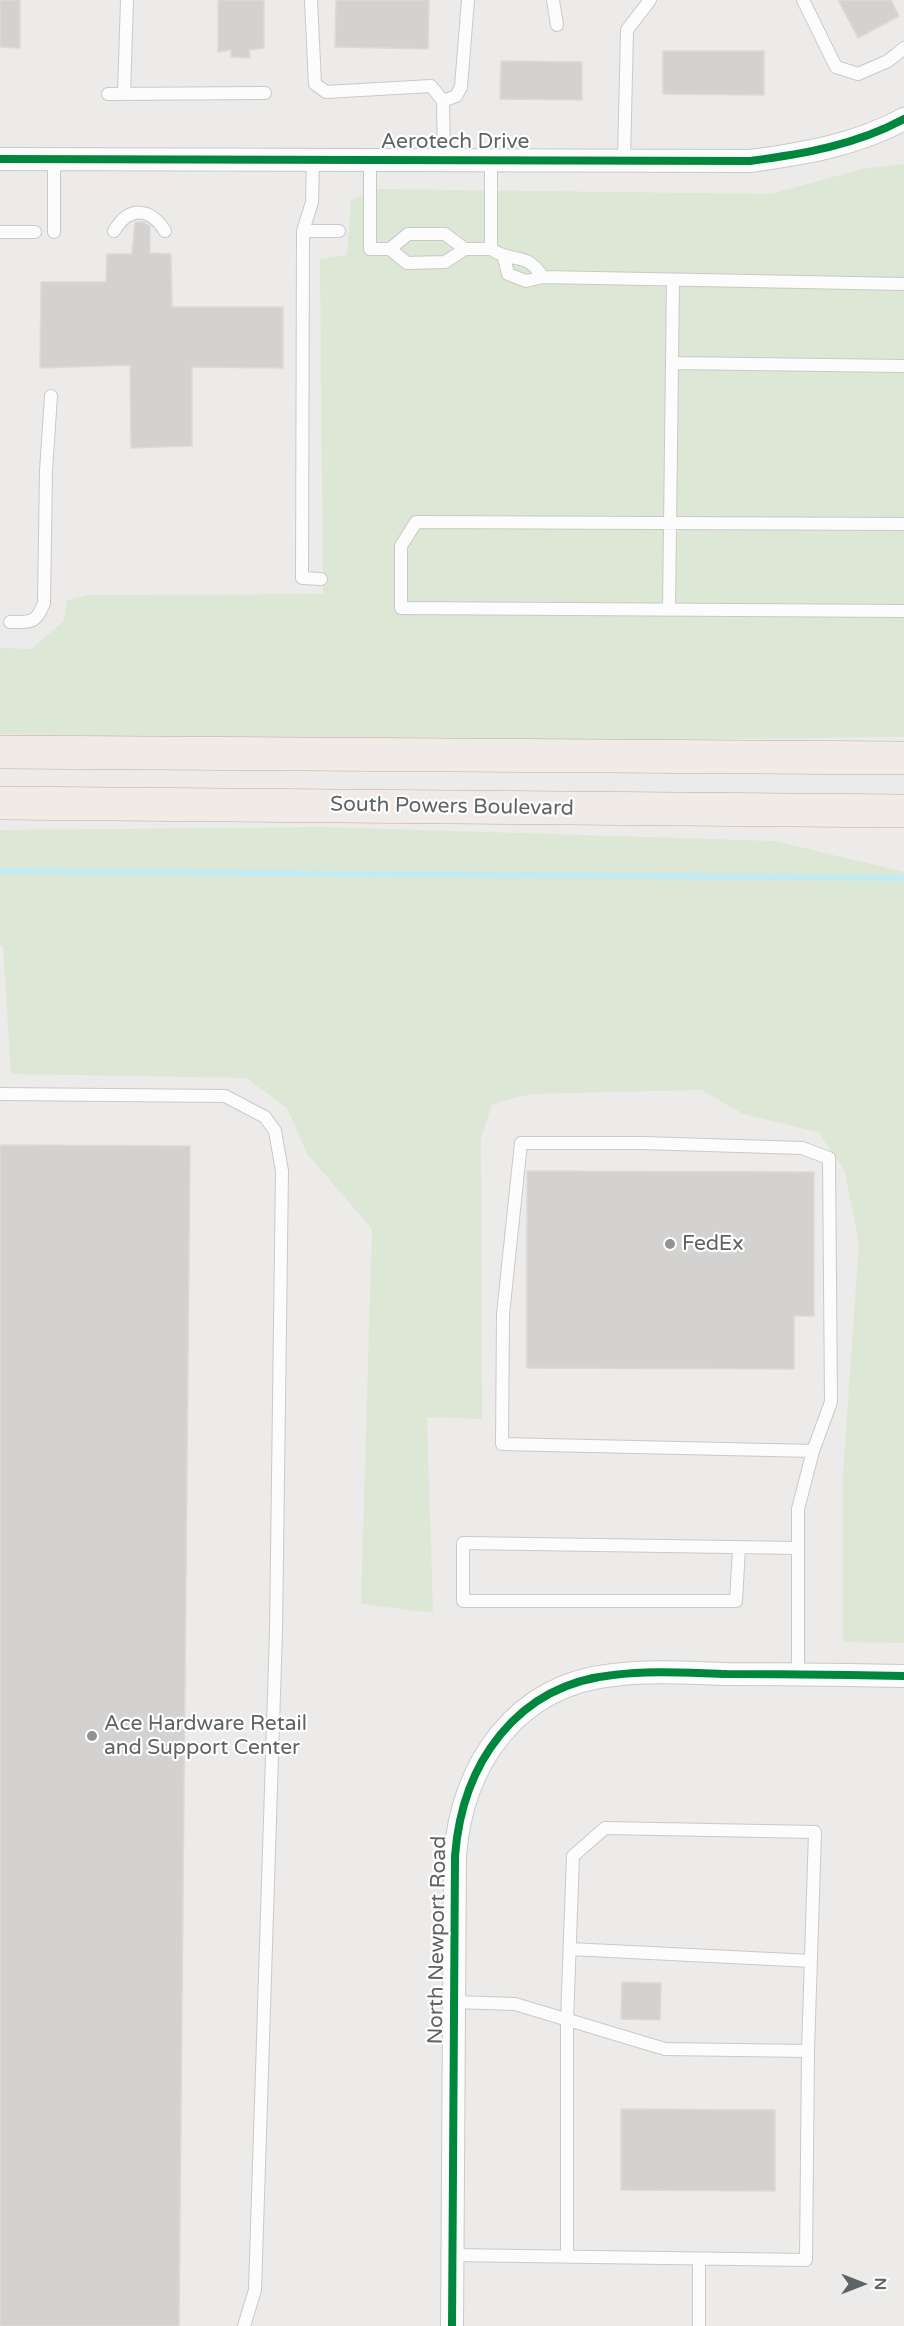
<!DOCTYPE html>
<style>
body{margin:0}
#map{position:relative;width:904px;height:2326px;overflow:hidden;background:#edebe9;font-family:"Varela Round",sans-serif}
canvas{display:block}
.north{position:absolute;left:832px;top:2254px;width:60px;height:60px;-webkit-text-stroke:4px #fff;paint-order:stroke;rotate:90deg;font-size:16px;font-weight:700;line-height:24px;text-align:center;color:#5e6365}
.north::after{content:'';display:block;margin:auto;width:21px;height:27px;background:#5e6365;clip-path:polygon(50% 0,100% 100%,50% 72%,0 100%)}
</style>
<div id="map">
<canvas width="904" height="2326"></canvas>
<div class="north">N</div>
</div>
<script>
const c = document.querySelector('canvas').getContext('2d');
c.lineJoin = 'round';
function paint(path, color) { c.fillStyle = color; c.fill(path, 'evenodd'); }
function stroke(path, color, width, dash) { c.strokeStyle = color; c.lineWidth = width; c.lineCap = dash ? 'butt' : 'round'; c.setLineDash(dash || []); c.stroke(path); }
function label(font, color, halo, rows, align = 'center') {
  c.font = font + ' "Varela Round",sans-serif'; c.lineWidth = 4.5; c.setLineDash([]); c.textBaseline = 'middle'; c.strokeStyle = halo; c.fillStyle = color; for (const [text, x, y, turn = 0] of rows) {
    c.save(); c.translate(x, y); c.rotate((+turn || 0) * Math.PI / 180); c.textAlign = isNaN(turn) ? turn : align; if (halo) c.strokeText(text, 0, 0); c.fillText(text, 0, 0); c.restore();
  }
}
paint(new Path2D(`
 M904,164V737L438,742L0,734V648L31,649L64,621L67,600L88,595L323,594L320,259L347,255L351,200L379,189L771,194L862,169Z
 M324,827L775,841L904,872V1643L843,1642V1474L859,1243L845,1172L818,1132L743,1114L702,1090L531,1094L492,1104L481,1138L482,1419L427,1417L433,1613L361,1604L372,1229L307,1154L287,1108L246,1078L11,1074L3,946L0,945V830Z`), '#dce7d6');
stroke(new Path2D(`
 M0,871L904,878`), '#c2ebf2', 6);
const building = new Path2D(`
 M0,0H20V48L0,47Z
 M218,0H264V48L249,50L250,58L231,57V50L218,52Z
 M336,0H429L428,49L335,47Z
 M838,0H891L899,16L858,38Z
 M663,51H764V95L663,94Z
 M501,61L582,62V100L500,99Z
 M135,222H143L150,226V253L171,254L172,307H283V368L192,367V446L131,448L130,365L40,368L41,282H106L107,254H132Z
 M0,1145L190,1146L179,2326H0Z
 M527,1171L814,1172V1316H794V1369L527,1368Z
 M622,1982L661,1983L660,2020L621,2019Z
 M621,2109L775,2110V2191L621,2190Z`);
paint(building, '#d4d2d1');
stroke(building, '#dcdad8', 1.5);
const service = new Path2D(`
 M311,0L315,84L326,92L431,86L443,101L444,160
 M553,0L557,25
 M803,0L836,67L858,74L888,61L904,48
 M108,94L265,93
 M124,94L127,0
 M443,101L456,96L461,87L468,0
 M313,160L312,202L303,231L302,578L321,579
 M370,160V249H390L407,263L445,262L465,249H491V160
 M624,160L627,30L650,0
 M114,231C129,206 150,207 165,231
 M303,231H339
 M0,232H35
 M54,232V159
 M390,249L408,234H445L465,249
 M491,249C514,265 524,249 543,277L526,281L508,274L504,258
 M543,277L904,284
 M672,363L904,366
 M904,524L416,522L401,546V608L904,611
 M669,609L673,280
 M10,622C31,622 36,624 44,603L46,471L51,396
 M0,1094L225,1096L265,1117L275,1131L282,1171L276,1631L255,2290L244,2326
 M739,1548L736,1601H463V1543L798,1548
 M798,1674V1509L813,1451L831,1402L829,1158L802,1148L643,1143H521L503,1314L502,1444L813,1451
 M570,1949L811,1961
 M452,2255L806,2260L808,2051L665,2049L515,2004L454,2002
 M567,2256V2021L573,1856L605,1828L815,1832L808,2051
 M699,2326V2259`);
const minor = new Path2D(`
 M0,159L750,161C803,154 856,145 904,119
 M452,2326L455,1856C462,1764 516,1685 613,1675C651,1670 689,1673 727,1674C786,1674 845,1675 904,1676`);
const trunk = new Path2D(`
 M0,752L904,758
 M0,803L904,811`);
stroke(service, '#cac9c8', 14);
stroke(minor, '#cac9c8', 24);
stroke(trunk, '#c0aa9a', 34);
stroke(service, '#fcfcfc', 12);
stroke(minor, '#fcfcfc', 22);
stroke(trunk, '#f0ebe6', 33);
stroke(new Path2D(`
 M0,159L750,161C803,154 856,145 904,119
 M452,2326L455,1856C462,1764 516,1685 613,1675C651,1670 689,1673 727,1674C786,1674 845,1675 904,1676`), '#00873e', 8);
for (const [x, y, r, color] of [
 [670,1244,6,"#909393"],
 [92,1736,6,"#909393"]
]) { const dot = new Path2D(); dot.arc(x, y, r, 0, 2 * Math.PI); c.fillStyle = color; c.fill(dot); stroke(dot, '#fff', 2); }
label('21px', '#5e6365', '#fff', [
 ["Aerotech Drive",455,142],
 ["South Powers Boulevard",452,807,1],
 ["North Newport Road",438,1940,-89]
]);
label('21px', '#5e6365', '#fff', [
 ["FedEx",682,1244],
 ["Ace Hardware Retail",104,1724],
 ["and Support Center",104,1748]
], 'left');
</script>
